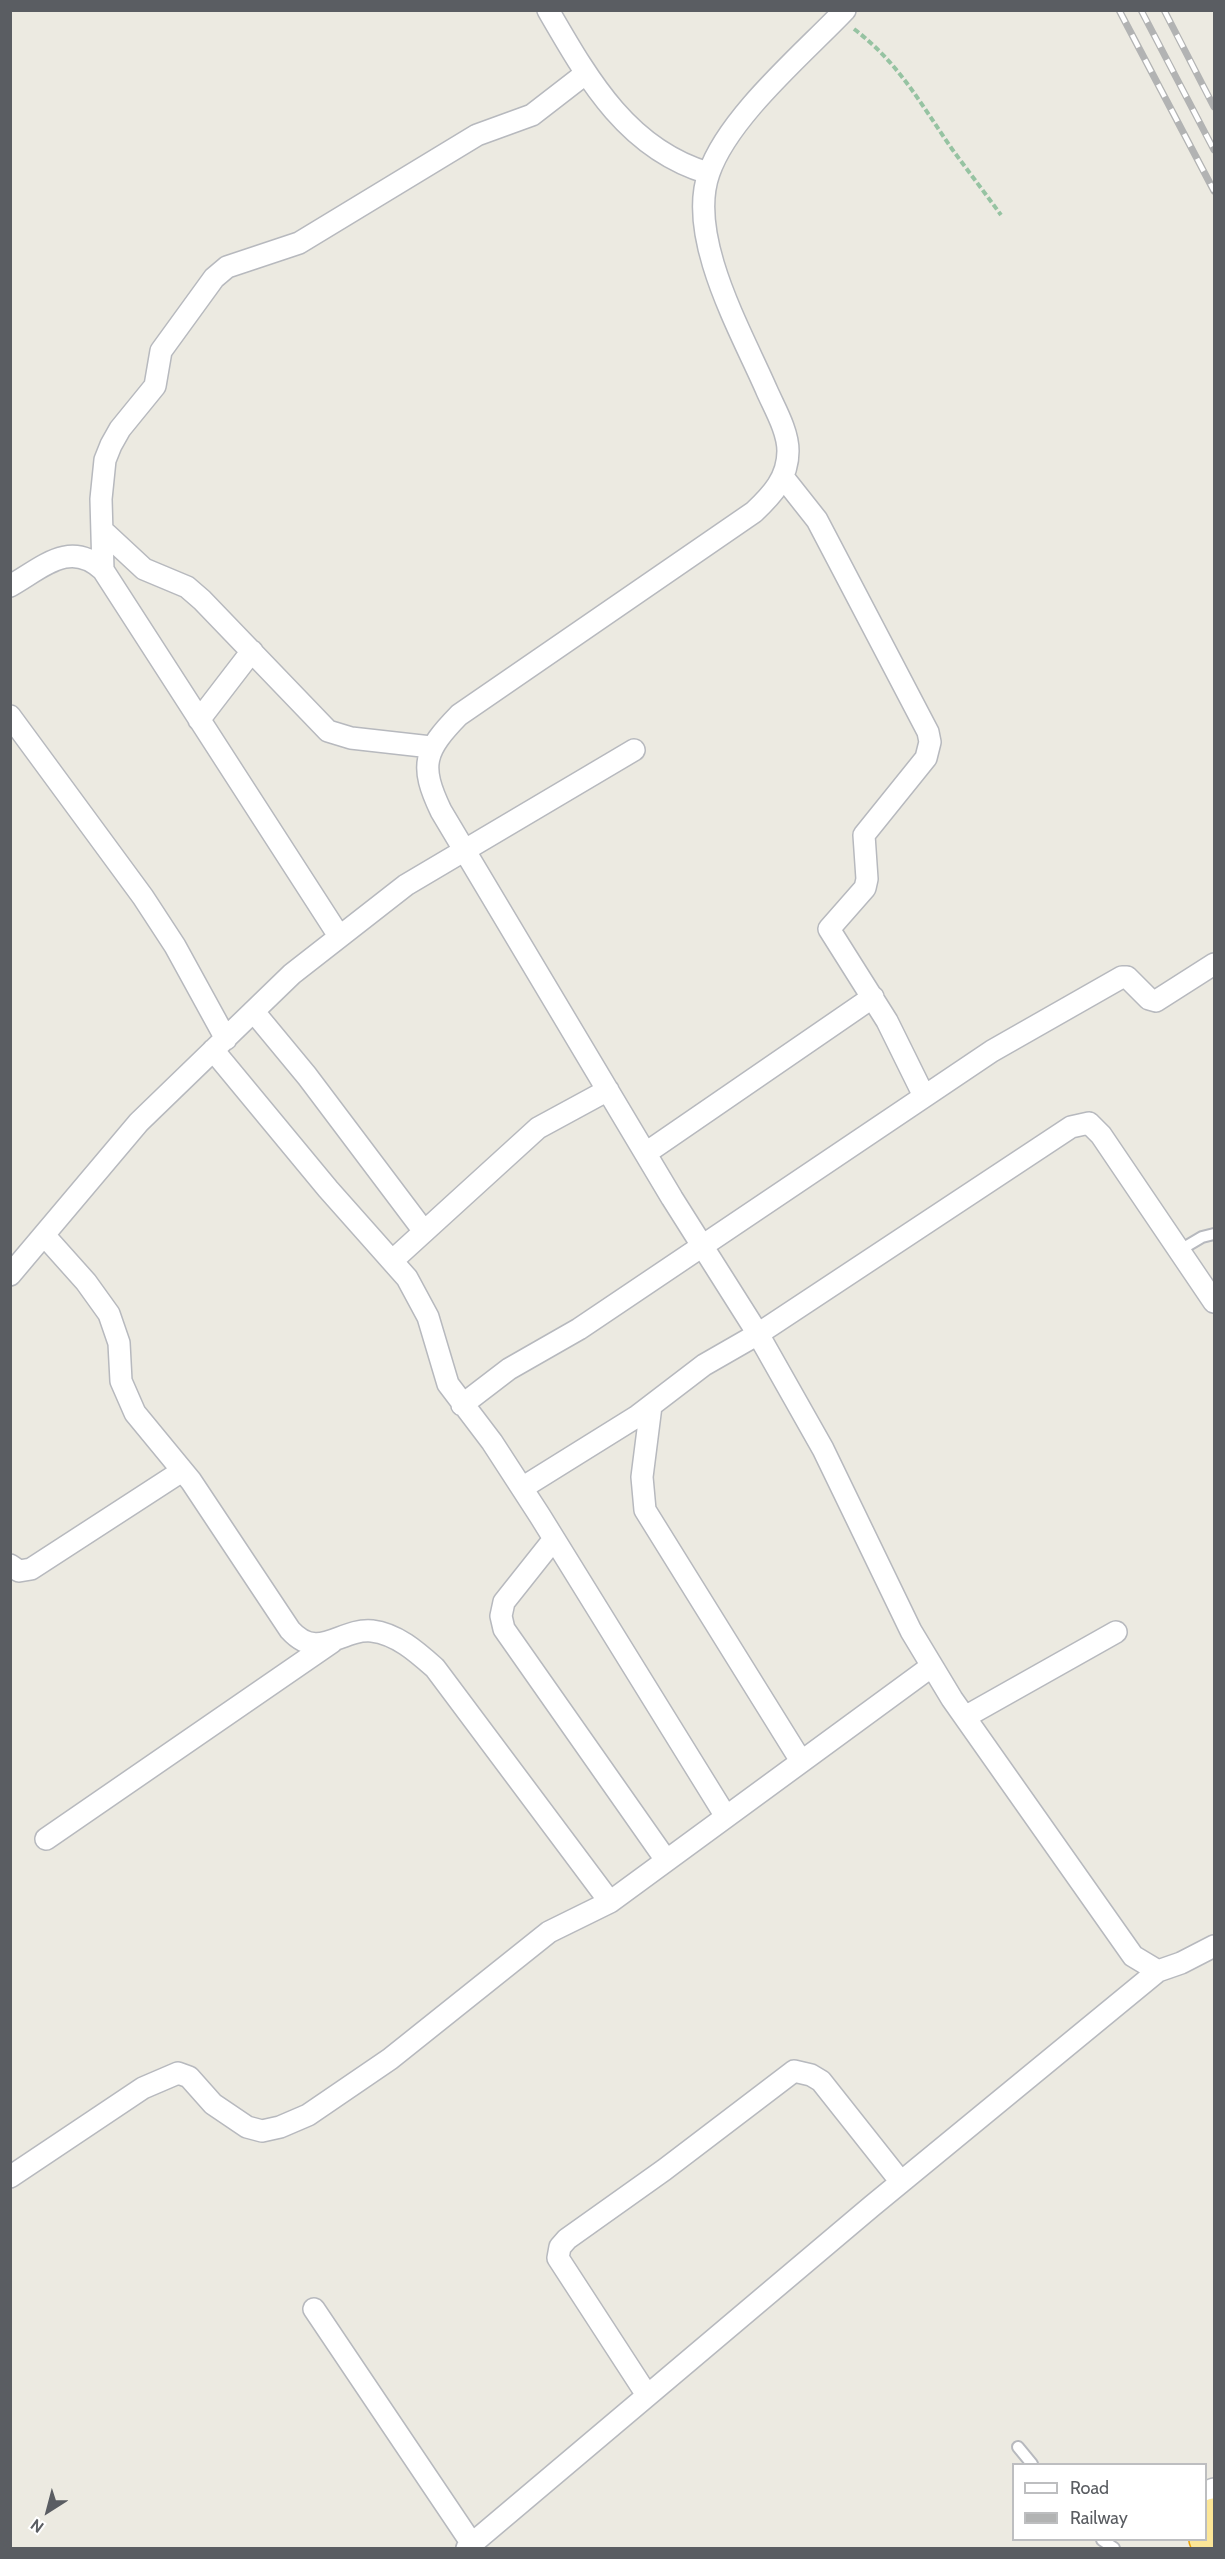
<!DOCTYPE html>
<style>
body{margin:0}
#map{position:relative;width:1225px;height:2559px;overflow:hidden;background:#eceae1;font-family:Cabin,sans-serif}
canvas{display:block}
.frame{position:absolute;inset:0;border:12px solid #5a5d62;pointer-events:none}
.legend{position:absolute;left:1012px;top:2463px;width:195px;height:78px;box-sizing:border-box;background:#fff;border:2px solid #bdbec0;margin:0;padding:8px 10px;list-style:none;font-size:18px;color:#5a5d62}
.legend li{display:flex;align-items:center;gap:12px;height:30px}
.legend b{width:30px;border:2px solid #bdbec0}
.north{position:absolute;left:18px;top:2481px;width:60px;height:60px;-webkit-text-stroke:4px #fff;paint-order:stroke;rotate:216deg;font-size:16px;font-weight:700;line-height:24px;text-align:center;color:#5a5d62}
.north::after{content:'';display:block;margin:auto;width:21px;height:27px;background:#5a5d62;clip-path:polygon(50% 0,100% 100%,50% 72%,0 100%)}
</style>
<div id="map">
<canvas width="1225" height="2559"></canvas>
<div class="frame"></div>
<ul class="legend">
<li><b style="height:8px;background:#fff"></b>Road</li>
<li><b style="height:8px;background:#b2b3b3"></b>Railway</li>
</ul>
<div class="north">N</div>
</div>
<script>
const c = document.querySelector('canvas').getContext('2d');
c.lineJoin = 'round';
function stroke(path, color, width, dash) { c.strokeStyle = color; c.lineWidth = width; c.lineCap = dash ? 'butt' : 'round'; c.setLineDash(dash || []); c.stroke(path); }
const service = new Path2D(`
 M1180,1250L1202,1237L1214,1234
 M1018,2447L1032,2464
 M1102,2540L1114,2548`);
const minor = new Path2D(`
 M548,10C588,79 627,149 708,173
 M845,10C804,53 728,117 709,173C686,237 742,333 767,391C775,409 788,431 788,451C788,478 772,495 754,512L459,715C424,751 419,765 441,811L672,1198L758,1334L823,1449L911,1631L952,1699L1133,1956L1158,1971L1181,1963L1214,1946
 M783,477L817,520L928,732L930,742L926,758L864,835L867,879L865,888L829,929L887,1021L924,1096
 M102,530L144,569L187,587L202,600L328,731L351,738L431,747
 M103,570L101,499L105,460L111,445L120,429L155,386L161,351L214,278L227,267L299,243L477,135L532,115L585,74
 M10,586C42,568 70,539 103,570L339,936
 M10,716L143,897L175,946L226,1039
 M199,720L252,651
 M254,1012L307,1076L423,1230
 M213,1050L328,1189L407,1278L428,1317L448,1384L492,1442L540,1516L725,1815
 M646,1153L873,997
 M44,1235L86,1282L109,1314L119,1343L121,1381L135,1413L191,1481L290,1630C319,1662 340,1628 372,1631C397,1634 417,1652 435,1668L610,1902
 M392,1261L538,1128L608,1090
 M10,1275L139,1122L292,974L406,885L634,750
 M462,1405L509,1369L579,1329L992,1051L1122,977H1127L1149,999L1156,1001L1214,964
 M651,1406L642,1477L645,1510L801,1761
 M522,1488L636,1417L704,1365L758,1334L1071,1127L1089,1123L1101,1135L1214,1302
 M554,1539L504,1602L501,1616L504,1629L666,1860
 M10,1565L19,1571L31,1569L182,1471
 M965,1717L1116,1632
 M46,1839L332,1642
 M10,2177L143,2088L178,2073L189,2077L213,2104L247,2127L262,2131L280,2127L308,2115L390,2059L549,1932L610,1902L932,1666
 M314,2309L472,2544
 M647,2395L558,2258L560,2247L567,2239L664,2170L794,2071L811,2075L821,2081L901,2182
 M467,2548L872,2206L1158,1971`);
const tertiary = new Path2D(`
 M1206,2517L1214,2492`);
const trunk = new Path2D(`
 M1206,2539L1214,2515`);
stroke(service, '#b7b9be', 14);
stroke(minor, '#b7b9be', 24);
stroke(tertiary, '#b7b9be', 30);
stroke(trunk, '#eba103', 36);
stroke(new Path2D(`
 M854,29C898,62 921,104 952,149C968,171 985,193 1001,215`), '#96c3a2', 4, [6, 3]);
stroke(service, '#fff', 10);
stroke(minor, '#fff', 21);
stroke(tertiary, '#fff', 27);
stroke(trunk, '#fce697', 33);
const rail = new Path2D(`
 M1119,10L1214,191
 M1141,10L1214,150
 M1164,10L1214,107`);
stroke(rail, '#b2b3b3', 7);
stroke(rail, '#fff', 4.5, [14]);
</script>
